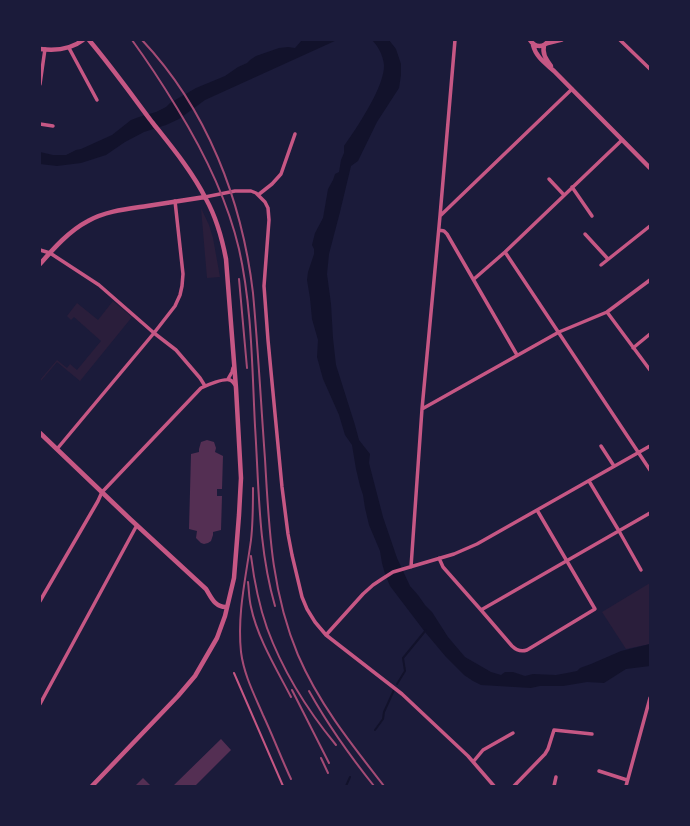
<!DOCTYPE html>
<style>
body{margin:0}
#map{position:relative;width:690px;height:826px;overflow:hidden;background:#1b1b3a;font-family:"Noto Sans",sans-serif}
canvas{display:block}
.frame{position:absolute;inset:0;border:41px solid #1b1b3a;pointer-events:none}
</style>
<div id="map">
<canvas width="690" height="826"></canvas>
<div class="frame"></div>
</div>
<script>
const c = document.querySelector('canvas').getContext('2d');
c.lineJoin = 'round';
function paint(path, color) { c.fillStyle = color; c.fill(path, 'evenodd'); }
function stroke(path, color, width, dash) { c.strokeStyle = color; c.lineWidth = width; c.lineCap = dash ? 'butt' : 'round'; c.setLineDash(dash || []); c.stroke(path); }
paint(new Path2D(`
 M201,208L209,225L213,238L220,277L207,278Z
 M113,301L132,317L80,381L57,362L40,382V380L57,360L67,368L70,364L77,370L101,341L74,317L71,320L67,316L77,303L98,320Z
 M650,583V644L626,649L602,612Z`), '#2a1e3b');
paint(new Path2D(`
 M302,40H337L205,100L179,119L166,125L144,132L125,142L106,155L81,163L57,166L40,164V152L53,155H66L76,150L81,149L112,135L131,120L139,117L156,112L166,107L170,103L196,88L225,76L238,67L247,63L250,60L256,56L279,48L288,47L295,48Z
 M372,40H389L396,49L401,64V75L399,88L377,122L358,161L351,166L340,212L329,254L327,274L331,304L333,338L336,365L355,425L359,440L370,454L369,463L383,517L397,558L410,586L418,595L425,605L432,612L448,637L465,657L491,672L501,675L505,672H513L525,676L533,674L556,675L567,673L577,671L580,668L591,664L621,651L650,644V666L626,669L604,683L587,682L563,686H540L531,688L481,685L473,681L464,675L446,657L425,632L390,586L385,574L382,563L380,551L369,525L365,508L363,495L360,486L356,469L352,445L345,435L339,415L323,379L317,357L318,340L312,319L310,298L307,280L308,272L314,254V249L312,245L315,233L323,218L328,189L333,180L335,174L339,172L341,160L344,153V146C356,129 385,86 384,65C383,55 378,46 372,40Z`), '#12122b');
stroke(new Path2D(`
 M397,684L405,671L403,658L426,630
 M375,730L383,719L384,712L394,690
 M346,786L350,777`), '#12122b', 2);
paint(new Path2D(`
 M207,440L214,442L216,448L215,452L223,456L222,489H217V496H222L221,530L213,532V535L211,541L208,543L204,544L201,543L196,538L197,531L189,529L191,454L199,452V449L201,442Z
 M221,739L231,750L195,786H173Z
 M143,778L151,786H135Z`), '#542f53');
stroke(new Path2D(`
 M234,673L283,786`), '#c65784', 2);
stroke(new Path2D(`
 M620,40L650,69
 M546,44L562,40
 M69,48L97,100
 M40,84L45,49
 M40,124L53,126
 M549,179L564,195
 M572,187L592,216
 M258,195L272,184L281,174L295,134
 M205,197L235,191H251L256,193L265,202L268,208L269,220L264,286L268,340L282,487L288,534L292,555L302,597L307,609L315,622L326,635L402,694L468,756L494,786
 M440,216L572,89
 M439,230L444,231L447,234L517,355
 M585,234L608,259
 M40,250L50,253L99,285L154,333L176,350L200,378L205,386
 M505,252L650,470
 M601,265L650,226
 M474,279L505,252L622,140
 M607,312L650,370
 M633,348L650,334
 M228,379L232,372L233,368
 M422,409L559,332L607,312L650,280
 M601,446L614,466
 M57,449L154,333L175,306L180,295L182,286L183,274L175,201
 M589,481L619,531L641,570
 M439,558L443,567L481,610L650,513
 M411,567L422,409L440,216L455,40
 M40,601L98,501L102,492L105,489L201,388C207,385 224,378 230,380C233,381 233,383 235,385
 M481,610L512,646C516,650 521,652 527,650L595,609L537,510
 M326,635L363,594L373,585L382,579L393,572L454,554L477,544L650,446
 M40,704L137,525
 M473,762L483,750L513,733
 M599,771L627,780
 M514,786L545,754L548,749L554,730L592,734
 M554,786L556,777
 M626,786L650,698`), '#c65784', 3.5);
stroke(new Path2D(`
 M89,40C111,66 131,94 152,122C171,146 192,171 206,199C216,217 222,238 226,259L236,388L241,478L239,515L234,578L225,616L217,638L195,676L178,696L92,786
 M530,40C535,48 544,48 549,40
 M533,45C536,57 545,63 554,71L650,168
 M544,45C542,54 546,59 551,66
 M40,49C55,51 70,50 83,40
 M40,264C54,248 69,231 88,221C106,211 127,209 147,206C167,203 186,200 205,197
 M40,433L130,519L206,589C211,597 215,608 227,607`), '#c65784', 4.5);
stroke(new Path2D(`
 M132,40C148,62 163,85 177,108C204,152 227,198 239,249C252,307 252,367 255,426C259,486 258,547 275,606
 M142,40C207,109 242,200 253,293C258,348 261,404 265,459C269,527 271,591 298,655C319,704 352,745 384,786
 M239,279L247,368
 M253,488C253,505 253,523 251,540C246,577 237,614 241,652C244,675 254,694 263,715C273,736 281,758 291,779
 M251,556C254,580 259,605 267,628C282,669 308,711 336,745
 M248,582C249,590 249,599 251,607C257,637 277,670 291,697
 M292,690L329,763
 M309,691C328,725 350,756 374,786
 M321,758L328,773`), '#a44b75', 2);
</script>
